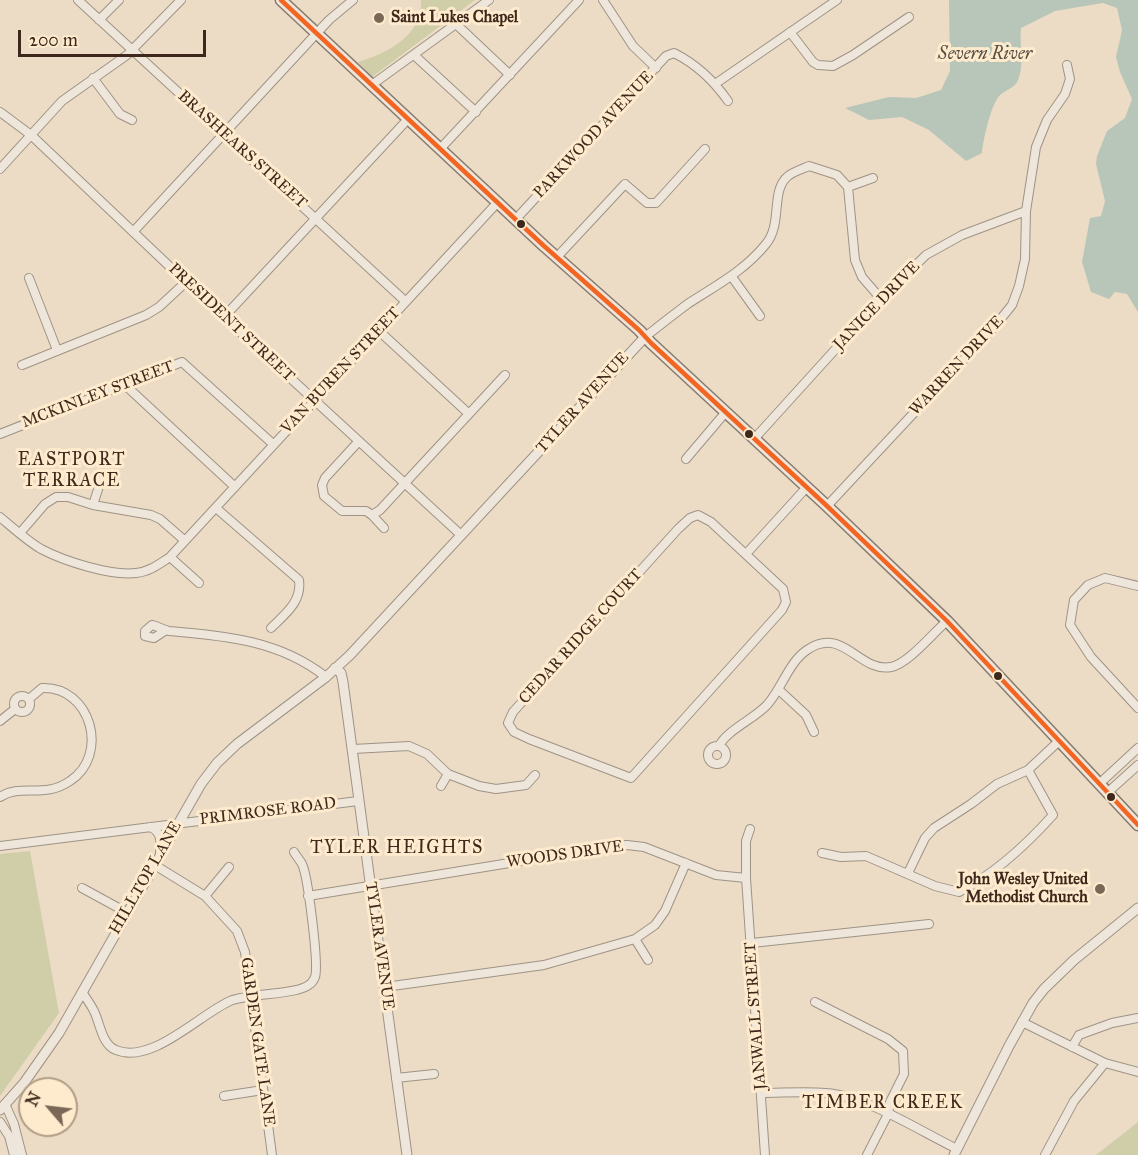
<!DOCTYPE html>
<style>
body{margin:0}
#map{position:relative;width:1138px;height:1155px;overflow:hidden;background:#ecdcc5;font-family:"IM FELL Great Primer",serif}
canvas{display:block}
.north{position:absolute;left:18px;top:1077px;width:60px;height:60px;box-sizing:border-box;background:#feebce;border:2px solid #b19d86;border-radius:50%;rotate:298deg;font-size:16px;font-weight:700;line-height:24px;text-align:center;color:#3e281b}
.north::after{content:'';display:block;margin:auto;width:21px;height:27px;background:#7b6756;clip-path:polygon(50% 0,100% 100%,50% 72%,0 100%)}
.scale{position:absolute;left:18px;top:30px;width:188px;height:27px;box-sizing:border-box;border:3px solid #3e281b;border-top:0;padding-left:8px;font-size:18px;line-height:21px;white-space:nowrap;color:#3e281b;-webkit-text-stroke:4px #feebce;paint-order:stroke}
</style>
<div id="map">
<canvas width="1138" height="1155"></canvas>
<div class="north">N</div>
<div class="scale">200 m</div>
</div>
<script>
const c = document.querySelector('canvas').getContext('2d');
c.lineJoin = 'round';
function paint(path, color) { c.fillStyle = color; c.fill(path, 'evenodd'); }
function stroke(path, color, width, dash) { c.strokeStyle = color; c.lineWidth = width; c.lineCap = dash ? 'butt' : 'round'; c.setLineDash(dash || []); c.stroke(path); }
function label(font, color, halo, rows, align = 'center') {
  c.font = font + ' "IM FELL Great Primer",serif'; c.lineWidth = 6; c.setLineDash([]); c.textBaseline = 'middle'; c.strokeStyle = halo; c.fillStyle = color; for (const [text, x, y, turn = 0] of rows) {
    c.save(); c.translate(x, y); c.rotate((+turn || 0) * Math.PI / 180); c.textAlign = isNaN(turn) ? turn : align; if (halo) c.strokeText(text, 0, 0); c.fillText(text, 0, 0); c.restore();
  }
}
paint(new Path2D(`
 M421,0H475L372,77L358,62C388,53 423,35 421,0Z
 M30,851L59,1013L0,1096V854Z
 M1138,1122V1155H1096Z`), '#d0cea9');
paint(new Path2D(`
 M949,0H1138V312L1127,294L1115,292L1109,299L1091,292L1082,262L1090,218L1101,216L1105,201L1096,164L1097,156L1107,131L1125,118L1132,99L1120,72L1116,57L1122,30L1117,8L1103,3L1055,11L1021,28C1019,45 1025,64 1018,80C1015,88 1007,89 1000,95C991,104 983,140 982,153L966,161L929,130L902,117L869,120L845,108L889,97L916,98L941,90L950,71Z`), '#b7c6b8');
const minor = new Path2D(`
 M78,0L405,301
 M603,0L633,46L656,68
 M99,20L119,0
 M456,24L510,75
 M790,32L813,62L818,65L833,66L853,55L909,17
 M414,55L476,112
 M93,78L120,114L132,120
 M373,84L489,0
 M715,84L837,0
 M0,112L31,135L186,282L461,535
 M440,149L579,0
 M0,169L62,101L127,55L181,0
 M848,187L873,178
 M516,219L666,56L674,53C696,64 714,81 728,101
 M133,232L329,20L353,0
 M557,257L625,184L647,203H656L705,149
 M732,277L760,316
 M29,278L57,350
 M224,317L408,119
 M378,330L468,413
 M645,337C659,326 674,314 689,303C717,285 744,271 766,244C783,223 770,191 788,176C793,172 802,169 809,166L837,175L848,187L855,260L862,277L881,299
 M22,365L146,315L159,307L186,282
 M124,384L235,487
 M0,434L182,362L273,444
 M754,439L881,299L926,255L962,235L1026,211
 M359,441L325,478L322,485L324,496L342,511H366L372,515L380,510L505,375
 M686,459L725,413
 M93,505L101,480
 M827,506L995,326L1012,305L1019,286L1025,259L1026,211L1036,147L1047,120L1065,94L1070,79L1067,65
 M216,508L299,580C302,602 285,614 271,628
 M372,515L384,528
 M698,515L711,522L783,589L786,602L782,610L631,778L529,739L514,732L508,723L513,712L678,529L690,518Z
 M0,517C13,528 26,540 41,549C64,561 110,576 136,573C149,572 159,564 170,557L498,202
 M20,533L45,504L56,497H68L93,505L151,515L160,519L184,540
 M746,554L806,488
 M170,557L199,583
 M1138,586L1105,578L1088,585L1074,600L1070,625L1091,657L1138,708
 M166,630L154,638L145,636V631L152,625C158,626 163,630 169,631C226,636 279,640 326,677
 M779,690L806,715L814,732
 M14 704a8 8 0 1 1 16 0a8 8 0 1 1-16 0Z
 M0,721L15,709
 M708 755a9 9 0 1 1 18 0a9 9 0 1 1-18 0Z
 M719,746C727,730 754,719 767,705C782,688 789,662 807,650C843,625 859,673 891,667C908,664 933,633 947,621
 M353,749L409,746L427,754L448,774L479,786L496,789L526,785L535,775
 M1099,784L1138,748
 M441,786L448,774
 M1107,793L1138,765
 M0,797C21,783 44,799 70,781C110,755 91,686 42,688L29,699
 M150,827C162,832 161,842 160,853
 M750,829L746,841V878L765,1155
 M0,846L358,801
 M822,853L841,857L866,856L935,886L959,892C995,874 1026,845 1053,815L1028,770
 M153,864L205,896L237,931L245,952L272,1155
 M908,873L925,838L934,828L971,804L997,784L1028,770L1059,741
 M82,888L126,912
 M205,896L229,867
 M308,896L607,847L627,845L644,847L716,875L746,878
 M635,939L648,960
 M752,943L929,924
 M385,987L544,965L635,939L655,925L665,911L686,863
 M82,992C86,998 91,1005 94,1011C100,1023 102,1045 116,1050C151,1065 199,1015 230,1001C249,993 299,995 310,984C311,984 315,978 315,977C319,965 308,876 302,864C300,860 296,856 294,852
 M815,1002L888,1039L903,1051L904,1074L890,1102L888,1114L867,1155
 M1022,1022L1105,1063L1138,1072
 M1072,1047L1079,1035L1112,1023L1138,1018
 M396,1078L434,1074
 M761,1093C782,1093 804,1091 826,1093C866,1096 920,1131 957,1149
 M224,1096L263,1090
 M5,1104L14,1124L22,1155
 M0,1122L9,1136L14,1155
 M1045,1155L1074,1101L1105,1063`);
const tertiary = new Path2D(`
 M335,668L341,673L343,682L407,1155
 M0,1110L24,1083L59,1033L201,784L217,763L237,744L326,677L350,655L645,337
 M954,1155L1009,1046L1033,1003L1044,989L1074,960L1138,908`);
const secondary = new Path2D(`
 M281,0L544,246L639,330L651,343L827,506L947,621L1138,825`);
stroke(minor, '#9e9385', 10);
stroke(tertiary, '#9e9385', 11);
stroke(secondary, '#867b6e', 13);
stroke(minor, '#eee6da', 8);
stroke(tertiary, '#eee6da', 9);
stroke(secondary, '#eee6da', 10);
stroke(new Path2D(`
 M281,0L544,246L639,330L651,343L827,506L947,621L1138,825`), '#f26522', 4.5);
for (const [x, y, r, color] of [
 [379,18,6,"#7b6756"],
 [521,224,5,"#3e281b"],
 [749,434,5,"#3e281b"],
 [998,676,5,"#3e281b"],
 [1111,797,5,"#3e281b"],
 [1100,889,6,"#7b6756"]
]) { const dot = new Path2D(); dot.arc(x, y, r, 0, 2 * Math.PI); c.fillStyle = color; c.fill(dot); stroke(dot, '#feebce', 2); }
label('bold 16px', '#3e281b', '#feebce', [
 ["Saint Lukes Chapel",391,18],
 ["John Wesley United",1088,880,"right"],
 ["Methodist Church",1088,898,"right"]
], 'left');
label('16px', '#3e281b', '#feebce', [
 ["PARKWOOD AVENUE",594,135,-47],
 ["BRASHEARS STREET",242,150,42],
 ["JANICE DRIVE",877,306,-46],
 ["PRESIDENT STREET",231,323,43],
 ["WARREN DRIVE",957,366,-47],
 ["VAN BUREN STREET",341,371,-47],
 ["MCKINLEY STREET",98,395,-21],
 ["TYLER AVENUE",583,403,-48],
 ["CEDAR RIDGE COURT",581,637,-48],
 ["PRIMROSE ROAD",268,812,-7],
 ["WOODS DRIVE",565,855,-8],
 ["HILLTOP LANE",146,878,-60],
 ["TYLER AVENUE",379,946,82],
 ["JANWALL STREET",756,1016,-94],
 ["GARDEN GATE LANE",257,1042,82]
]);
label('italic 18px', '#564d41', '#feebce', [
 ["Severn River",985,55]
]);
c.letterSpacing = '1.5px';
label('18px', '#3e281b', '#feebce', [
 ["EASTPORT",72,461],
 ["TERRACE",72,482],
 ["TYLER HEIGHTS",397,849],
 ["TIMBER CREEK",883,1104]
]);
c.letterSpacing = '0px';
</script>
